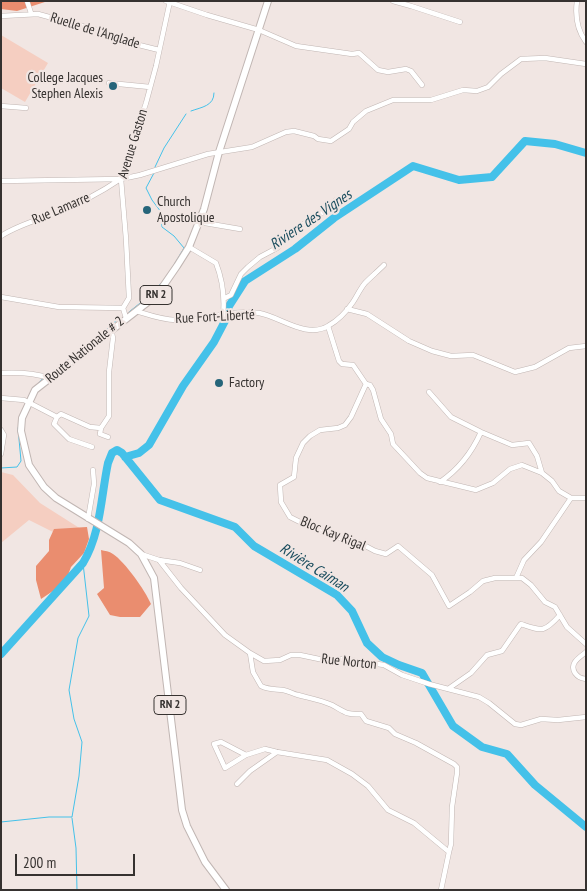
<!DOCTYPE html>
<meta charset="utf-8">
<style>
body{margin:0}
#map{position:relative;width:587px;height:891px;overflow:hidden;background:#f1e6e3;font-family:"PT Sans Narrow",sans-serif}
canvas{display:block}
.frame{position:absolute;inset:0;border:2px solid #363230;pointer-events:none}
.scale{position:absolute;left:15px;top:854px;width:120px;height:22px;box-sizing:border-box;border:2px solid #363230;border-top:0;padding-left:6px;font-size:15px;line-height:18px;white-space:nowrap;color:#363230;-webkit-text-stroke:4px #f1e6e3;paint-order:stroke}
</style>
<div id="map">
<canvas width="587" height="891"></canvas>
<div class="frame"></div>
<div class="scale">200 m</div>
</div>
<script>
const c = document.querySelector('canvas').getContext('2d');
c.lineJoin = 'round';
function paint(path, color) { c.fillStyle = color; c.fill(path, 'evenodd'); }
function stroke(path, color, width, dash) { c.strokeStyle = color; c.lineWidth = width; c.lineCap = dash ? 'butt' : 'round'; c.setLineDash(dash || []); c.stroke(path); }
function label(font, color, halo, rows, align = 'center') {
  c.font = font + ' "PT Sans Narrow",sans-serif'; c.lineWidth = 4.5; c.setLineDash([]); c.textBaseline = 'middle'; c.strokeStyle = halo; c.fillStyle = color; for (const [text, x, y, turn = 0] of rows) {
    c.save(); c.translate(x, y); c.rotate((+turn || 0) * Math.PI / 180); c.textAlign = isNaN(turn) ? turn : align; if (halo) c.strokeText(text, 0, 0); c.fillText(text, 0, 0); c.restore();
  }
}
paint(new Path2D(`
 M1,35L48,63L25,102L1,88Z
 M1,472L13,475L40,503L81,529L57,534L29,520L1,543Z`), '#f5cec1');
paint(new Path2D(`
 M1,1H48L17,11L1,9Z
 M87,527L89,539L84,553L71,567L65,583L41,599L36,580V566L49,551V540L54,529Z
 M101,550C105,551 109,551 113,554C125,562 145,590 151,604L140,617H120L110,615L97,594L104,588Z`), '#ea8d6f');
stroke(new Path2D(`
 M191,111C202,107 214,106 214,93
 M155,167L164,148L186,114
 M154,173L146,188L152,200L161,212L162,227L174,236L184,248L174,265
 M129,312L149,296L165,279
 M97,338L117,320
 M47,375L72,357
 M38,384L44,377
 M1,468L17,467L21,461L18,428
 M72,818L76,848L77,890
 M1,822L49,817H72L79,776L82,742L74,719L69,690L78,638L89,616L83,563`), '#44c1e9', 1);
stroke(new Path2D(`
 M125,457L139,453L149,445L183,386L214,342L225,321L229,306L245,281L295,249L334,218L413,166L459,180L492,177L525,141L555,144L586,153
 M1,654L83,563C101,533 101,496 108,463L112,453L117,450L122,453L160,500L235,527L254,546L337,595L352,611L367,643L382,657L399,665L422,673L453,726L482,747L507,754L535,785L586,827`), '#44c1e9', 8);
const street = new Path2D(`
 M27,1L31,13
 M166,1L207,15L259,30L296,46L352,54L359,53L378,70L388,72L406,69L411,71L422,85
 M393,1L411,6L460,22
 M577,1C575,16 577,30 586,42
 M1,16L38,14L108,33L135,44L159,50
 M109,83L150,87
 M1,106L26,108
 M1,181L121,179L140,175L208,154L252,147L286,132L294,131L314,136L318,139L331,141L349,129L353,122L366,111L393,100H431L463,90L477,91L488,87L501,74L521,59L545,58L586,64
 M199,222L240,229
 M1,236C18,225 37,220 56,213C78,204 100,193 119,180
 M189,247L216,263C223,281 225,297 223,316
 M1,297L59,307L123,308
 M225,298L231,295L241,274L248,267L260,257L277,248L297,228L325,211L336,200
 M347,309L367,314L409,341L432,351L451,356L473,355L515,372L535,367L569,348L586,346
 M136,311C149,315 162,320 176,320C204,321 231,309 259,313C281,317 306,339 328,326C337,321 347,311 353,302C357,296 360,289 365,283C371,277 378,271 384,265
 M126,318L123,308L129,298L126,239L121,179L146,103L156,66L170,1
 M328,326L339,361L342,364L353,365L366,384L370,385L373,390L381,419L391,434L393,444L420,473L427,478L476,490L493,483L510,469L522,465L542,473L552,481L559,491L571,498H586
 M1,373C18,372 34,373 50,378
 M366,384L351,417L345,425L338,428L320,430L310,436L303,443L296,458L294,477L280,485L281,502L290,517L316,530L349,541L358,542L375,551L386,554L398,546L432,575L449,606L470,592L483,581L495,578H522L531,585L545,602L555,607L567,627L586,644
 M429,392L451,417L481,432L512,445L529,443L537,456L542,473
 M1,398L24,400L57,417L61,414L90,427L101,428L100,434L108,437
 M57,417L54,424L69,439L92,447
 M101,428L109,416V372L113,338L111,329
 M1,430L4,435L1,454
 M440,482C458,470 472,452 481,432
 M88,519L94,484L93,470
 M141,554L159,560L181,588L225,635L250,653L264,661L280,660L291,655H300L319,659H343L384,665L402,675L429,684L479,697L489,703L515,724L521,725L541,719L558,720L586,717
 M159,560L180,563L200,570
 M516,578L524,560L541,542L571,498
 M586,652C579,658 569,663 575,673C578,677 580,678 586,679
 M250,653L253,672L261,686C269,690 275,689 283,690C289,691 293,694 298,695C309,698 321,700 332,705C345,712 346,715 361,714L366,721L389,728L395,734L416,743L454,764L457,767V773L452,807L451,844L449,852
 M448,689L471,673L487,655L502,651L520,625L521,624C542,631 544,633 560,615
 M246,755L221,742L214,744L225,768L246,755L265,749L277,752L327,760L352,774L368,786L388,810L414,823L449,852L441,890
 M237,784L250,771L277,752`);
const primary = new Path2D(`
 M226,890L205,862L187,826L182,810L154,578L141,554L129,543L56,498L44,487L29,465L21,431L22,418L35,390L157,295L177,266L189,247L204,209L219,152L268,1`);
stroke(street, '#c1b6b3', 5.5);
stroke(primary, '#c1b6b3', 8);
stroke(street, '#fff', 4.5);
stroke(primary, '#fff', 6);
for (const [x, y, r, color] of [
 [113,86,5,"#26657a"],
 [147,210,5,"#26657a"],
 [219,383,5,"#26657a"]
]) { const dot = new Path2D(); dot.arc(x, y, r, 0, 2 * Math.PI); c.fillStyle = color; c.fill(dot); stroke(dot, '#f1e6e3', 2); }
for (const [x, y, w] of [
 [156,295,32],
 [170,705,32]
]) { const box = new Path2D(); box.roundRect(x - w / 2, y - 9.5, w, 19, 4); c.fillStyle = '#f1e6e3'; c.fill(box); stroke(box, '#363230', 1); }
label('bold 12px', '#363230', null, [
 ["RN 2",156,295],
 ["RN 2",170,705]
]);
label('14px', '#363230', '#f1e6e3', [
 ["Ruelle de l'Anglade",95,31,17],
 ["Avenue Gaston",133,144,-73],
 ["Rue Lamarre",61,209,-23],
 ["Rue Fort-Liberté",215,317,-3],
 ["Route Nationale # 2",85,350,-39],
 ["Bloc Kay Rigal",333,534,22],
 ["Rue Norton",349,662,6]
]);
label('14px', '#363230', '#f1e6e3', [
 ["College Jacques",103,78,"right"],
 ["Stephen Alexis",103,94,"right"],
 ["Church",157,202],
 ["Apostolique",157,218],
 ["Factory",229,383]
], 'left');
label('italic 15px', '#194c5d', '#f1e6e3', [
 ["Riviere des Vignes",311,220,-34],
 ["Rivière Caiman",314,568,32]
]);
</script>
